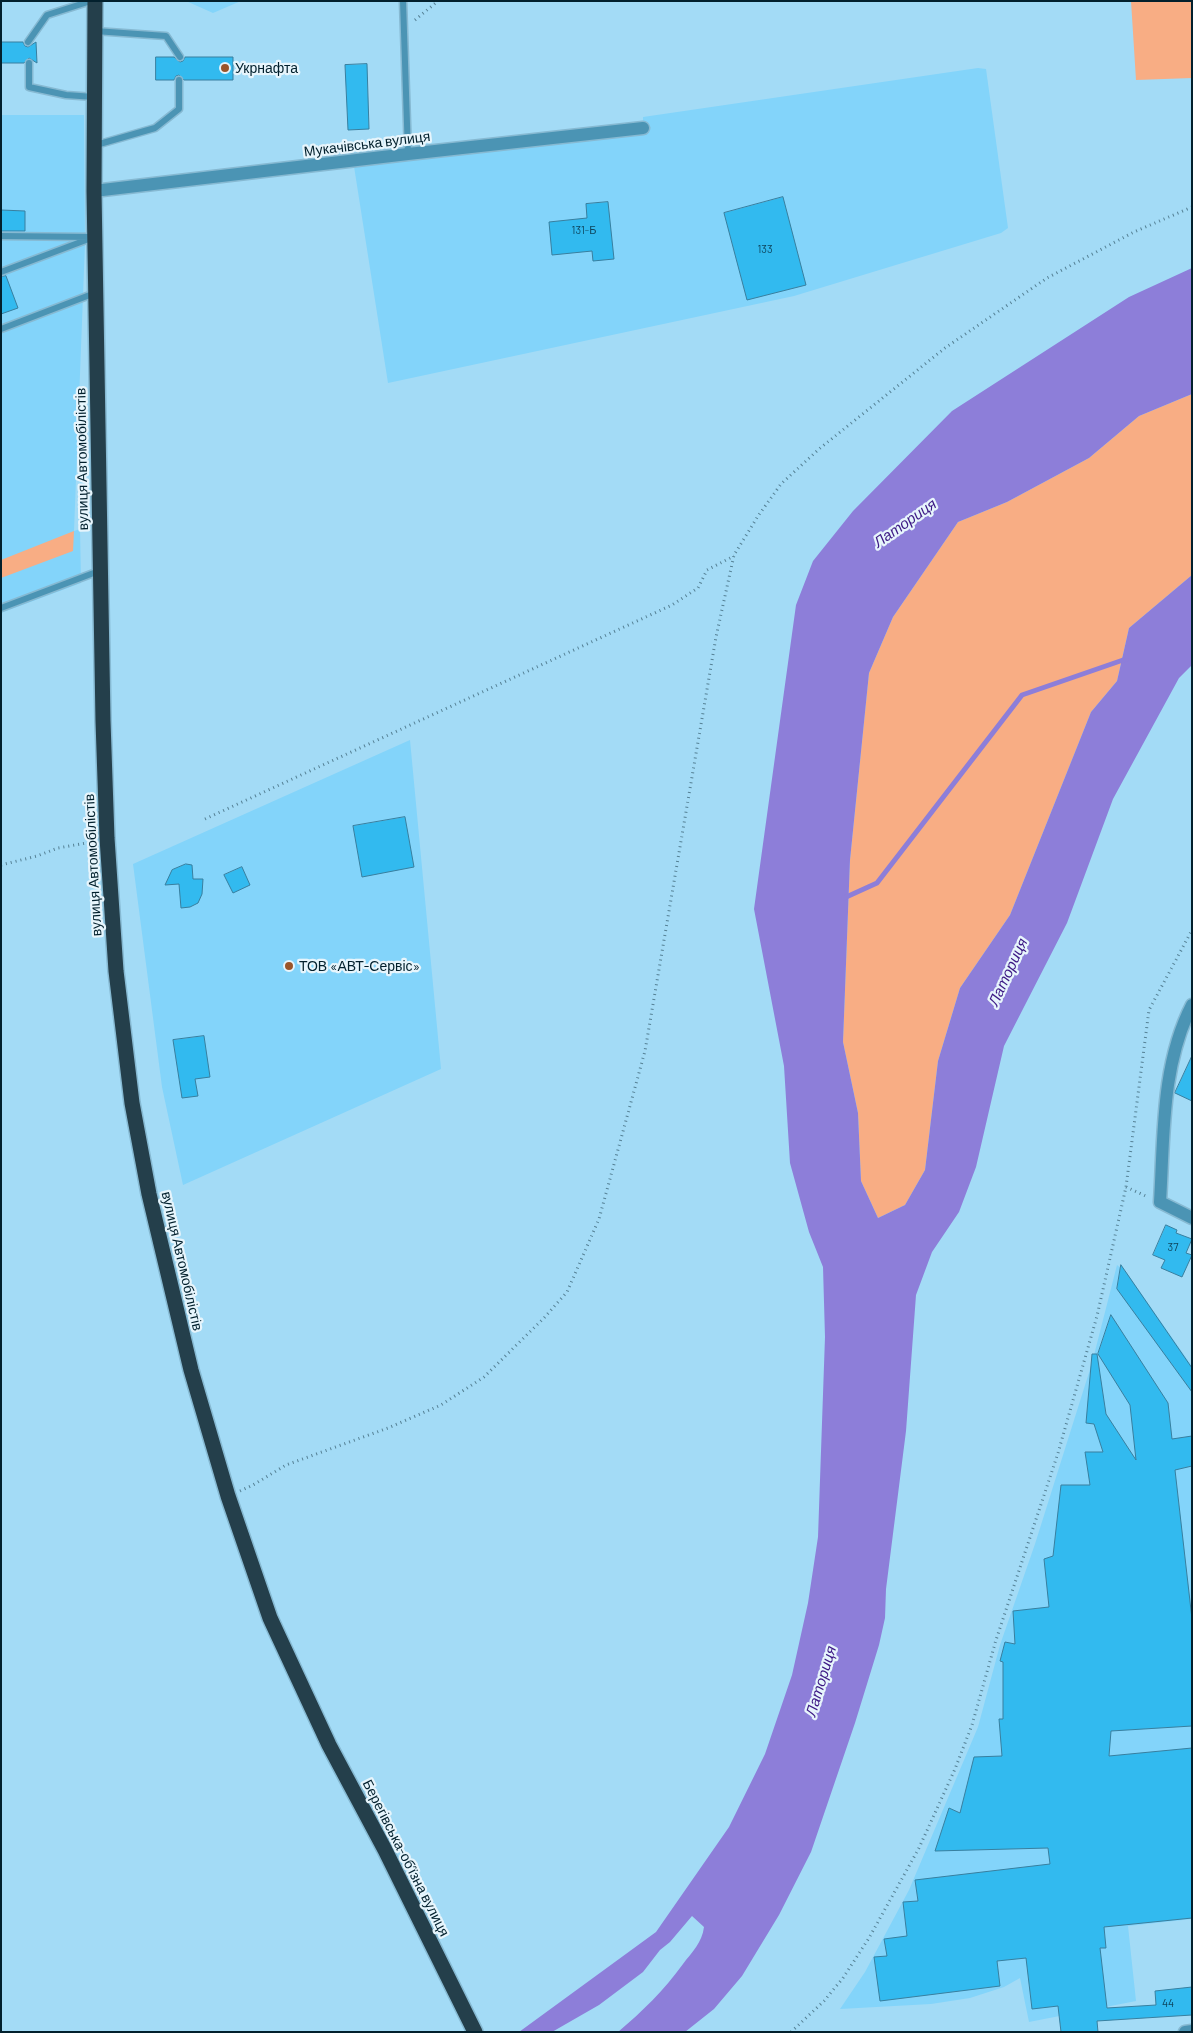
<!DOCTYPE html>
<meta charset="utf-8">
<style>
body{margin:0}
#map{position:relative;width:1193px;height:2033px;overflow:hidden;background:#a3dbf6;font-family:Barlow,sans-serif}
canvas{display:block}
.frame{position:absolute;inset:0;border:2px solid #02202d;pointer-events:none}
</style>
<div id="map">
<canvas width="1193" height="2033"></canvas>
<div class="frame"></div>
</div>
<script>
const c = document.querySelector('canvas').getContext('2d');
c.lineJoin = 'round';
function paint(path, color) { c.fillStyle = color; c.fill(path, 'evenodd'); }
function stroke(path, color, width, dash) { c.strokeStyle = color; c.lineWidth = width; c.lineCap = dash ? 'butt' : 'round'; c.setLineDash(dash || []); c.stroke(path); }
function label(font, color, halo, rows, align = 'center') {
  c.font = font + ' Barlow,sans-serif'; c.lineWidth = 4.5; c.setLineDash([]); c.textBaseline = 'middle'; c.strokeStyle = halo; c.fillStyle = color; for (const [text, x, y, turn = 0] of rows) {
    c.save(); c.translate(x, y); c.rotate((+turn || 0) * Math.PI / 180); c.textAlign = isNaN(turn) ? turn : align; if (halo) c.strokeText(text, 0, 0); c.fillText(text, 0, 0); c.restore();
  }
}
paint(new Path2D(`
 M186,1H241L213,13Z
 M978,68L986,69L1008,228L1001,233L794,296L388,383L353,160L643,128V117Z
 M1,115H84L85,243L74,531L80,529L81,583L1,613Z
 M410,740L441,1069L183,1185L162,1087L133,864Z
 M1117,1265L1127,1273L1192,1366V1919L1128,1926L1136,2001L1029,2022L1020,1978L1004,1987L970,1998L931,2004L840,2009L865,1972L909,1890L978,1727L1000,1645L1035,1544L1092,1363Z`), '#83d4fa');
paint(new Path2D(`
 M1131,1H1192V78L1136,80Z
 M1192,394V575L1129,628L1117,681L1091,712L1010,915L960,988L938,1061L925,1170L905,1205L878,1218L861,1181L858,1113L843,1042L850,860L869,673L893,617L958,522L1007,502L1089,458L1139,416Z
 M74,531L73,551L1,578V560Z`), '#f8ad84');
paint(new Path2D(`
 M1192,268V394L1139,416L1089,458L1007,502L958,522L893,617L869,673L850,860L843,1042L858,1113L861,1181L878,1218L905,1205L925,1170L938,1061L960,988L1010,915L1091,712L1117,681L1129,628L1192,575V665L1179,678L1113,799L1067,923L1004,1046L976,1167L959,1212L932,1252L916,1295L906,1431L886,1589L885,1618L879,1645L855,1723L811,1852L779,1915L742,1976L714,2009L685,2032H618C643,2011 664,1990 683,1964C692,1952 702,1943 704,1927L692,1916L670,1942L660,1950L643,1972L599,2005L552,2032H519L656,1932L729,1827L765,1754L792,1675L808,1603L818,1537L825,1337L823,1267L809,1232L790,1163L784,1066L754,909L796,605L813,561L853,511L952,411L1129,297Z`), '#8d7ed9');
stroke(new Path2D(`
 M844,898L877,883L1022,695L1126,659`), '#8d7ed9', 5);
const building = new Path2D(`
 M1,42H23L25,46L28,47L36,42L37,63L29,58L24,63H1Z
 M156,57H174L180,62L183,61L185,57H233V80H184L179,75L176,76L174,80H156Z
 M367,64L369,129L348,130L345,65Z
 M783,197L806,285L747,300L724,213Z
 M608,202L614,259L593,261L592,251L552,255L549,222L587,218L586,204Z
 M1,210L25,211V231H1Z
 M6,276L18,308L1,314V277Z
 M405,817L414,867L362,877L353,826Z
 M186,864L192,865L193,879H203L202,894L198,903L190,907L181,908L179,884L165,885L172,870Z
 M242,867L250,885L233,893L224,875Z
 M204,1036L210,1077L195,1079L198,1096L182,1098L173,1040Z
 M1192,1056V1101L1175,1093Z
 M1166,1225L1177,1230L1176,1233L1192,1239L1186,1253L1192,1255L1182,1277L1161,1268L1165,1260L1153,1255Z
 M1121,1265L1192,1368V1392L1117,1289Z
 M1111,1315L1168,1403L1172,1439L1192,1436V1466L1175,1470L1192,1619V1726L1111,1731L1109,1756L1192,1748V1918L1104,1927L1106,1948H1100L1107,2008L1156,2005L1155,1991L1192,1987V2015L1097,2021L1098,2032H1061L1058,2006L1032,2009L1026,1958L997,1961L1000,1986L880,2001L874,1957L887,1956L884,1939L907,1936L903,1902L918,1901L915,1880L1050,1864L1048,1848L935,1851L949,1808L960,1813L974,1757L1002,1756L999,1719H1003V1662L1000,1661L1005,1642L1015,1644L1013,1611L1049,1607L1044,1559L1053,1556L1061,1485H1090L1085,1452H1103L1094,1424L1086,1423L1092,1354H1097L1106,1414L1136,1460L1130,1405L1098,1354Z`);
paint(building, '#32baef');
stroke(building, '#387f9f', 1);
const lane = new Path2D(`
 M403,1L408,154
 M95,31L166,36L180,57
 M28,42L47,15L91,1
 M29,63V87L66,95L94,97
 M96,145L155,128L179,109V80
 M1,236L91,237
 M1,272L94,237
 M1,329L95,293
 M1,608L99,571`);
const street = new Path2D(`
 M94,191L408,154L643,128
 M1192,1005C1161,1065 1164,1137 1160,1202L1192,1218
 M1185,2032L1192,2031`);
const highway = new Path2D(`
 M95,1L94,191L103,721L107,838L116,971L132,1103L149,1194L191,1370L228,1496L270,1618L329,1745L385,1850L475,2032`);
stroke(lane, '#86b9d2', 9);
stroke(street, '#86b9d2', 15);
stroke(highway, '#86b9d2', 18);
stroke(new Path2D(`
 M415,20L438,1
 M205,819L672,605L698,588L707,570L734,556
 M1,865L37,856L58,848L92,842
 M1126,1187L1148,1197
 M240,1491L253,1485L286,1465L388,1428L441,1405L484,1377L544,1318L567,1292L599,1219L645,1051L716,637L734,555L758,516L781,484L819,449L945,348L1047,278L1134,232L1192,207
 M791,2032L824,2001L843,1978L869,1938L919,1848L955,1769L972,1725L996,1640L1058,1453L1097,1316L1126,1187L1149,1010L1192,930`), '#558195', 3, [1, 4]);
stroke(lane, '#4b94b4', 6);
stroke(street, '#4b94b4', 12);
stroke(highway, '#243f4b', 15);
for (const [x, y, r, color] of [
 [225,68,5,"#9a552a"],
 [289,966,5,"#9a552a"]
]) { const dot = new Path2D(); dot.arc(x, y, r, 0, 2 * Math.PI); c.fillStyle = color; c.fill(dot); stroke(dot, '#e7f5fc', 2); }
label('11px', '#0e465e', null, [
 ["131-Б",584,230],
 ["133",765,249],
 ["37",1173,1247],
 ["44",1168,2003]
]);
label('14px', '#02202d', '#e7f5fc', [
 ["Укрнафта",235,68],
 ["ТОВ «АВТ-Сервіс»",299,966]
], 'left');
label('14px', '#02202d', '#e7f5fc', [
 ["Мукачівська вулиця",367,144,-7],
 ["вулиця Автомобілістів",82,459,-91],
 ["вулиця Автомобілістів",93,865,-93],
 ["вулиця Автомобілістів",182,1261,77],
 ["Берегівська-обʼїзна вулиця",406,1858,63]
]);
label('italic 15px', '#3c1884', '#e7f5fc', [
 ["Латориця",905,523,-35],
 ["Латориця",1008,972,-65],
 ["Латориця",821,1681,-73]
]);
</script>
